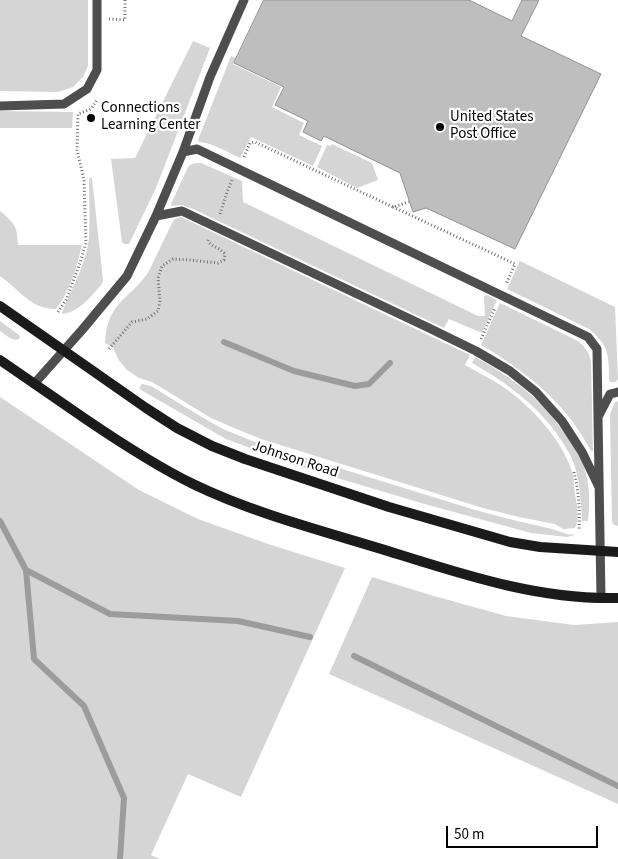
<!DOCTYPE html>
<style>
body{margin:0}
#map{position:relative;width:618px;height:859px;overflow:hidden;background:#fff;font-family:"Source Sans 3",sans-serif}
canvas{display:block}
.scale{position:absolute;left:446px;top:826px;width:152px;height:22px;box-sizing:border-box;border:2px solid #000;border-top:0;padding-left:6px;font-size:15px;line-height:18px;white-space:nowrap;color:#000;-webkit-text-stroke:4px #fff;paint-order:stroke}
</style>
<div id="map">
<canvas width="618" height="859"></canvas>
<div class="scale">50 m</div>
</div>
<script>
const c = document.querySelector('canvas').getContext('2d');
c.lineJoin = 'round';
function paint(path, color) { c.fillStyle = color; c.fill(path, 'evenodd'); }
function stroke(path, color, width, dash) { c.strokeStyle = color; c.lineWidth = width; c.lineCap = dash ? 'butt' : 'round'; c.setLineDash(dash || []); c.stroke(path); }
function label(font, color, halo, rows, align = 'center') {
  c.font = font + ' "Source Sans 3",sans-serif'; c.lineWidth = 4.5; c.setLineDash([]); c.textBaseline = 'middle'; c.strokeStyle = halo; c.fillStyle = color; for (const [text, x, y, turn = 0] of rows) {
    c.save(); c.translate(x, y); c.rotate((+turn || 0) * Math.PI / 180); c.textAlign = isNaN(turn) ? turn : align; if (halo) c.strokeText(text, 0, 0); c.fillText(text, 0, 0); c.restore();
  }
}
paint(new Path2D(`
 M0,0H88V66L83,77L73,87L58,92L0,91Z
 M193,41L210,48L156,188L129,244H124L122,242L111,159L135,158Z
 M231,56L236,58L233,64L281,87L272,107L304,123L299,135L322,146L313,166L251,137L240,158C227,152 213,143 199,142L198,140Z
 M0,111L73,112L72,128H0Z
 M332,144L372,163L378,180L357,188L317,167L327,145L331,146Z
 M197,163H201L242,181L243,202L478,316H485L484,297L486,295L497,300L482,333L449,319L444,328L193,209L182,205L171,206V204L188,167L192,164Z
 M91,177L92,178L103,280L102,284C91,296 80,312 62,314V312C72,288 86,264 89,238C90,219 89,199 89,179Z
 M0,211C15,224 17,225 18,245H82C77,267 70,291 56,309C31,310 18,288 0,276Z
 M181,217L470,355L465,365C477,372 490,378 502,386C530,405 564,441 573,475C574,481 574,488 575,494C577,505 580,519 575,528L563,529L555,524L519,517L483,508L261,439L234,428L211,418L152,382L139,378L127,370L118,359L113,347L105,343C107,303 127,301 148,273L173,221L175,219Z
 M520,261L615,307L618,379L616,382H610L609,380C609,355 609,346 589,329L507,289Z
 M500,303L576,340C585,346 589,351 591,362L593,451H591C566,403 527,372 481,345Z
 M0,321L19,335L20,337L19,339C12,342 6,335 0,331Z
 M475,357C515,379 545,402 569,440C575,449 581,458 584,467C590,484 590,504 588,521H582C581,502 580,482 574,464C571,455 566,448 561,440C539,406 507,383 472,363Z
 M142,384L151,386L200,416L223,429L255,442L475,510L517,521L552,529L567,534L575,535L567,537L531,533L421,503L304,468L226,439L141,390L139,388Z
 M0,397L139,490L198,519L271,545L345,568L241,797L188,774L151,855L160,859H0Z
 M617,401L618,402V526L614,525L612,522L610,414L615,402Z
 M372,577L434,596L506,616L574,625L618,622V804L329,674Z`), '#d5d5d5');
stroke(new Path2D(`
 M224,342L294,371L355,386L369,384L390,363
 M0,521L26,570L34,659L84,706L124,798L120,859
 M26,570L110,614L238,621L310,637
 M354,656L618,786`), '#9c9c9c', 6);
const building = new Path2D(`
 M264,0H469L512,21L522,0H539L521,36L601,74L515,249L426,208L413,212L400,173L324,136L321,141L303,132L308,121L275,105L284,87L234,63Z`);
paint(building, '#bebebe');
stroke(building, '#929292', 1);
stroke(new Path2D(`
 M109,19L125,20V0
 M244,157L250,143L255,142L393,207L409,202
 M393,207L515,264L506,284
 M220,214L227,192L232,180
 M58,312L66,300L80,263L86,243L84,180L77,150L78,114L91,109L97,100
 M481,339L495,308
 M109,349L132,322L147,319L158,311L160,301L158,278L162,266L173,259L190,260L218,263L224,260L225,254C219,247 213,248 208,241L209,238
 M574,472C579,492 580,511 579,531`), '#707070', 3, [1, 2.5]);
stroke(new Path2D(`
 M0,106L64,104L87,89L97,70V0
 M183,152L197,149L588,337L597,349L598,417
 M156,216L182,211L429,328L476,351L510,371L536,392L562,421L582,452L599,487
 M34,384L82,330L127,276L156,216L183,152L210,77L244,0
 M601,598L598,417L610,394L618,392`), '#4e4e4e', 9);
stroke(new Path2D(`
 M0,306L146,408L177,428L212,446L245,459L389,507L510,542L540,547L618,552
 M0,360C29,380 58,400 87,420C121,443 156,466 193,484C259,516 335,534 404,556C474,578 545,600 618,598`), '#1b1b1b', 10);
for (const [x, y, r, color] of [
 [91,118,5,"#000"],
 [440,127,5,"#000"]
]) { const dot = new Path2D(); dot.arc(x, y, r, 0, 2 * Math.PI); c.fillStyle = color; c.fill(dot); stroke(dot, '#fff', 2); }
label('15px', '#000', '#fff', [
 ["Connections",101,109],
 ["Learning Center",101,126],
 ["United States",450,118],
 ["Post Office",450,135]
], 'left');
label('15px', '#000', '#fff', [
 ["Johnson Road",295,460,18]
]);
</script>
